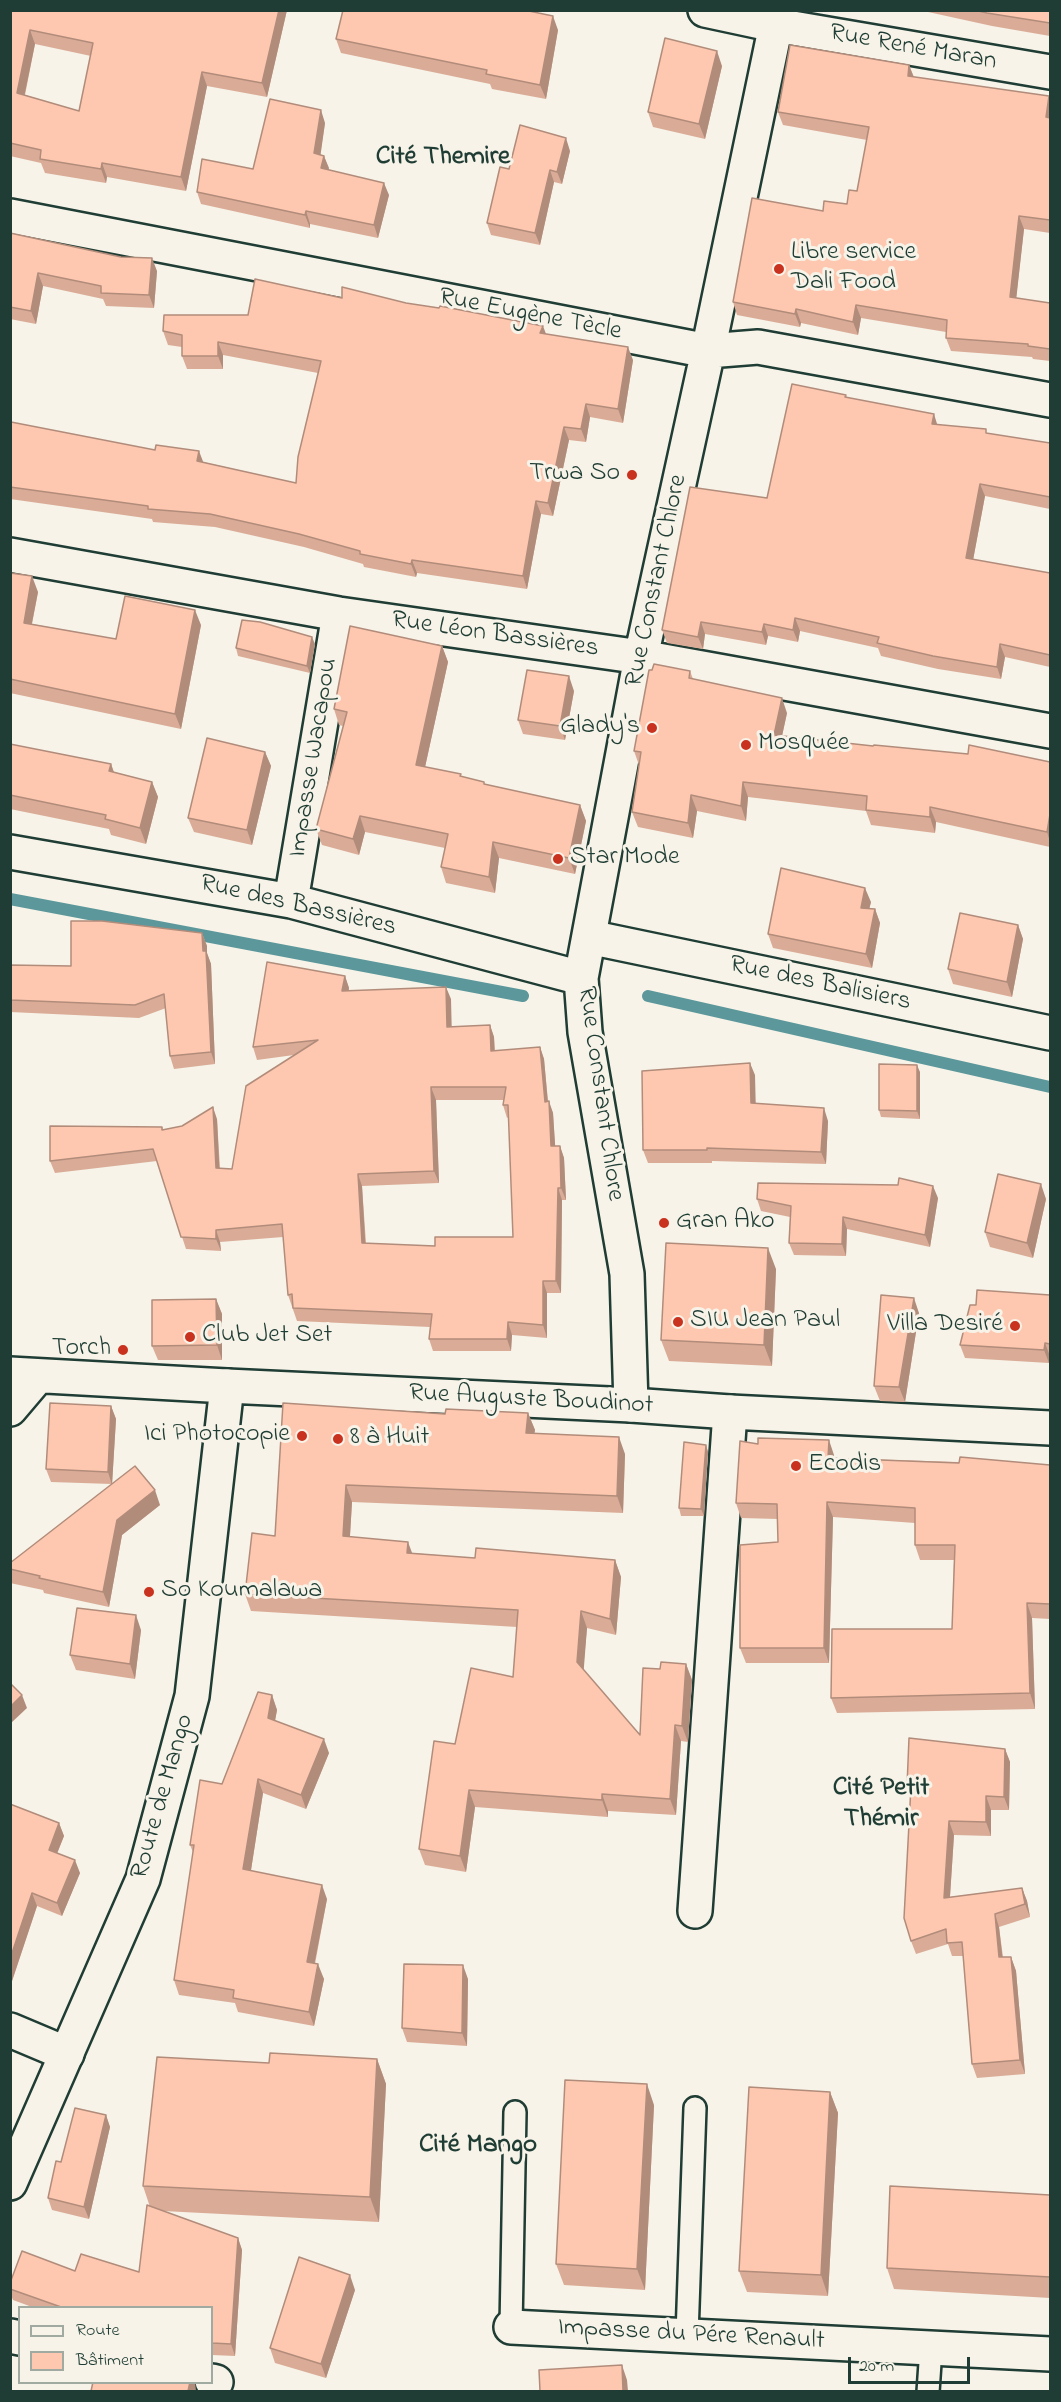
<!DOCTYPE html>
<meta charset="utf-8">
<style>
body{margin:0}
#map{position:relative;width:1061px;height:2402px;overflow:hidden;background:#f7f3e8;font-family:"Indie Flower",sans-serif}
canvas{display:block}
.frame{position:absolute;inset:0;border:12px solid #1f3d34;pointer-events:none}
.legend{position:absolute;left:18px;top:2306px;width:195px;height:78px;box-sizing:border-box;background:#f7f3e8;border:2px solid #a1aaa0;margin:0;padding:8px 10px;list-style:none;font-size:18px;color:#1f3d34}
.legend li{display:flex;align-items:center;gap:12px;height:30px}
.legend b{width:30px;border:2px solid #a1aaa0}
.scale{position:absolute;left:848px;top:2357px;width:122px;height:27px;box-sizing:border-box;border:3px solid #1f3d34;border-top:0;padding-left:8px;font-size:18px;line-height:21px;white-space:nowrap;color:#1f3d34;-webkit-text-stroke:4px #f7f3e8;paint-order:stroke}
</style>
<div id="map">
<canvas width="1061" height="2402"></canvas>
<div class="frame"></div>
<ul class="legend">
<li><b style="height:8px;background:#f7f3e8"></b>Route</li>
<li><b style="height:16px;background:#fec8b0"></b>Bâtiment</li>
</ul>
<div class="scale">20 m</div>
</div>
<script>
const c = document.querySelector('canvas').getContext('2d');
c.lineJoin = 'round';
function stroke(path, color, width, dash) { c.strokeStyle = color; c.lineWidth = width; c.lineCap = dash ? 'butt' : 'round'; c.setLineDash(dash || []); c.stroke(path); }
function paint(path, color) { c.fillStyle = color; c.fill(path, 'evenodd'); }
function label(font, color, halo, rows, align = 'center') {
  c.font = font + ' "Indie Flower",sans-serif'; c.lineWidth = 6; c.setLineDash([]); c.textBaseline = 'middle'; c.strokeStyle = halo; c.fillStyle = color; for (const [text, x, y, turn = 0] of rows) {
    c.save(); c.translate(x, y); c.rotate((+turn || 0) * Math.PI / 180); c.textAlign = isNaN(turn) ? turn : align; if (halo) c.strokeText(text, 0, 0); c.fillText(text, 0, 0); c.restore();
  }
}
stroke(new Path2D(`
 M10,899L523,996
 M648,996L1050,1087`), '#5b979b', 12);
const service = new Path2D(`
 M511,2327L515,2112
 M687,2335L695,2108
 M928,2392L931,2348`);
const minor = new Path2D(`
 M705,10L775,25L1050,72
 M10,216L708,351L758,347L1050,400
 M10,555L339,614L641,657L1050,731
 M10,852L291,901L581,978
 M291,901L339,614
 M589,937L1050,1033
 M10,1374L227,1386
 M631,1405L627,1274L585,1032L581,978L641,657L708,351L779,10
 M10,1409L38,1376
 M695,1911L730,1412
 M10,2030L67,2054
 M511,2327L1050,2354
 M10,2336L20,2338
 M212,2381L216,2382`);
const tertiary = new Path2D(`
 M10,2183L143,1879L192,1696L227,1386L631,1405L730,1412L1050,1428`);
stroke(service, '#1f3d34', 26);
stroke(minor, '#1f3d34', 38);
stroke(tertiary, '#1f3d34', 38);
stroke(service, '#f7f3e8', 21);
stroke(minor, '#f7f3e8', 33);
stroke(tertiary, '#f7f3e8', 33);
paint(new Path2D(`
 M10,10H287L267,97L207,86L186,191L107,177L106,183L45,173L41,163L10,156ZM35,44L91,56L79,111L25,95Z
 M919,10H1050V36L992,26Z
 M558,30L546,99L492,89L490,84L341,53L336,39Z
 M909,65L914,77L1050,100V233L1024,229L1016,298L1050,303V361L1033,359L1032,357L951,351L946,338V332L861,318L858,335L801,323L800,327L737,315L733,302L823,211L847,204L857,191L867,140L783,125L778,112Z
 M722,66L705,139L653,127L648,112Z
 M325,123L320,155L324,156L329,170L389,195L378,238L310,224V228L201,204L197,192L253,169Z
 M570,151L562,184L554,182L540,245L491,235L487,223L509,169Z
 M10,233L157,271L154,308L106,306L103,299L43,286L36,324L10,319Z
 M342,298L406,303L546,334L633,360L623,423L590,417L586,442L569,440L553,516L541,514L527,589L417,573L416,577L364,567L363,564L304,547L215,527L153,522L152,519L10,499V425L203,462L296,483L318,373L223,355V369H187L182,356V347L168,345L163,331Z
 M846,395L847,398L937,424L988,434L1050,443V509L985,496L973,560L1050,573V667L1005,657L1001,679L938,669L881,656L878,648L800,631L798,642L768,636L766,645L705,634L703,649L667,643L662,630L767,498Z
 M10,573L38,592L32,624L116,639L201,625L181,729L10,693Z
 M315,644L310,673L238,656L236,648Z
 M442,646L448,662L425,767L484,782L485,785L580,805L586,821L575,874L499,858L495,893L446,883L441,867L445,848L365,832L359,855L322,845L316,829L343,726L339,725L334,709Z
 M652,670L690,671L693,679L787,713L782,736L873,746L1050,762V847L936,822L935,833L871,825L866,811L748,797L746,821L697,811L693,838L638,827L632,812L639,765L634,751Z
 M574,691L565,740L523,734L518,720Z
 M10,744L111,764L114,772L152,782L158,797L146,844L111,835L109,829L10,809Z
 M265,752L271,766L252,845L194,832L188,818Z
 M871,902L869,909H875L880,923L872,968L773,948L768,934Z
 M1018,925L1023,939L1012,997L953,984L948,969Z
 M202,933L207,946V953L211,964L215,1064L174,1069L170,1056L166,1008L139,1018L10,1012V965L71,966Z
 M345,976L349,988V991L451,999V1027L490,1025L494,1037L495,1051L540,1047L544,1059L548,1101L553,1113L555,1146H560L564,1158L566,1200H562L561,1293H547V1338L512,1335L511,1351H433L429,1339L430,1327L297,1321L288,1295L283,1237L220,1242L221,1251L186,1249L157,1161L55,1173L50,1161L162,1127L163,1130L217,1119L220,1168L232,1169L294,1055L257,1060L253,1047ZM436,1100H504L503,1105L507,1118L509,1117L513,1237L435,1246L366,1243L362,1186L439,1183Z
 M920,1072V1119L881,1117L879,1110Z
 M755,1075V1103L828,1121L826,1164L712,1161V1163H648L643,1150Z
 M938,1198L930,1247L847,1229L846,1256L794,1255L789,1243L790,1217L761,1211L757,1199Z
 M1046,1199L1033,1258L990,1247L985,1232Z
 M776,1269L772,1366L669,1361L661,1340Z
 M1050,1295V1356L1049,1363L965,1358L960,1345L976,1305Z
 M216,1299L222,1314V1360H158L152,1346Z
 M919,1313L905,1402L880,1401L874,1386Z
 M111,1406L116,1419L112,1484L160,1505L122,1535L109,1607L44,1593L43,1590L10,1583V1563L112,1484L51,1482L46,1469Z
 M528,1413L535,1430L534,1433L625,1454L623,1513L352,1502L350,1536L412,1553L475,1558L615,1560L621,1577L616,1635L587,1628L583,1670L640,1735L660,1669L686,1664L692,1680L688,1742L681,1741L676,1815L608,1811V1817L475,1807L466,1872L425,1865L419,1849L455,1744L513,1677L517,1627L251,1611L245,1594L275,1536L445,1414Z
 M758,1444L834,1455V1458L1050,1465V1619L1032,1618L1035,1709L837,1713L831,1698L952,1629L954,1560H920L915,1545V1523L833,1517L829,1663H746L740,1648L778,1542V1519L741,1518L736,1503Z
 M706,1445L708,1452L704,1516H681L679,1508Z
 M141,1630L135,1679L76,1670L70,1655Z
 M272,1695L277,1710L275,1720L329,1753L306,1809L263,1793L251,1870L327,1899L315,1964L324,1979L314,2026L238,2012L235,2003L179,1995L174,1980L193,1852L190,1845L222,1784Z
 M1005,1749L1010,1762L1009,1810H991V1836L954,1835L950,1897L1022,1888L1027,1901L1030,1917L999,1927L1003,1957H1011L1016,1971L1025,2074L977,2078L972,2064L963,1956H952L948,1944L916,1954L911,1941V1795L907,1786Z
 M10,1804L59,1823L64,1836L57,1854L80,1873L62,1916L37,1906L10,1987Z
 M468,1979L467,2046L407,2042L402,2028Z
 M377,2059L386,2084L379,2222L163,2211L238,2238L242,2250L235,2356L212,2355V2307H32L13,2300L10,2293V2283L75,2271L139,2272L150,2207L143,2186L269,2063Z
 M830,2092L838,2113L828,2296L747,2292L739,2271Z
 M654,2105L645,2290L564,2285L556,2264Z
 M106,2115L110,2127L89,2219L52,2210L48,2198Z
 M1050,2195V2298L894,2289L887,2268Z
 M355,2290L326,2378L275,2363L270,2348Z`), '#daac97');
paint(new Path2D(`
 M279,10H287L267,97L262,83Z
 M553,16L558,30L546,99L540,85Z
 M30,30L35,44L22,107L17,93Z
 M717,51L722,66L705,139L699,124Z
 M909,65L914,78L908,76Z
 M202,72L207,86L186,191L181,177Z
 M1049,96L1050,100V130L1046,117Z
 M321,110L325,123L319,166L314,153Z
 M566,138L570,151L562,184L557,172Z
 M324,156L329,168L326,180L321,168Z
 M102,163L107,177L106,183L101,169Z
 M550,170L554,182L540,245L535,233Z
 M384,183L389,195L378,238L374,225Z
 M306,211L310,224V228L305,215Z
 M1019,216L1024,229L1015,310L1010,297Z
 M152,258L157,271L154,308L149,295Z
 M38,273L43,286L36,324L31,311Z
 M856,305L861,318L858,335L853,322Z
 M796,309L801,323L800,327L795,314Z
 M543,326L548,339L540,333Z
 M218,342L223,355V369L218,356Z
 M628,347L633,360L623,423L618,409Z
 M586,404L590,417L586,442L581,429Z
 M934,414L938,427L932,424Z
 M564,427L569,440L553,516L548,503Z
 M199,451L204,464L197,461Z
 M980,484L985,496L971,571L966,558Z
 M536,501L541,514L527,589L523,576Z
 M412,560L417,573L416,577L411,564Z
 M32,576L38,592L29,638L24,623Z
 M195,610L201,625L181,729L175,714Z
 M795,618L800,631L798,642L793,630Z
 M701,622L705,634L703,649L698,637Z
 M764,624L768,636L766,645L762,632Z
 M312,637L315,644L310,673L307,666Z
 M1000,644L1005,657L1001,679L997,667Z
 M442,646L448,662L422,781L416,765Z
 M569,676L574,691L565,740L560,726Z
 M782,698L787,713L779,750L774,735Z
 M265,752L271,766L252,845L247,830Z
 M111,764L116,779L109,771Z
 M152,782L158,797L146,844L140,828Z
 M743,782L748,797L746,821L741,806Z
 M691,795L697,811L693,838L688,823Z
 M580,805L586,821L575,874L569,858Z
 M930,807L936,822L935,833L930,817Z
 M1050,814V842L1047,832Z
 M360,816L365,832L359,855L353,839Z
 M493,842L499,858L495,893L489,877Z
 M865,888L871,902L866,922L861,908Z
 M875,909L880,923L872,968L866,954Z
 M1018,925L1023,939L1012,997L1007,982Z
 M202,933L207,946V953L211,964L215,1064L211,1052Z
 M345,976L349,988L346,1003L342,991Z
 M446,987L451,999L452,1039L447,1027Z
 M490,1025L494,1037L495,1063L491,1051Z
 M540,1047L544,1059L549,1115L545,1102Z
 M750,1063L755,1075L756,1115L751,1103Z
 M917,1065L920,1072V1119L917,1111Z
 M431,1087L436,1100L439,1183L434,1171Z
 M549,1101L553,1113L556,1158L551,1146Z
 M213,1107L217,1119L220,1181L216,1168Z
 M824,1108L828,1121L826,1164L821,1152Z
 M560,1146L564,1158L566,1200L561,1188Z
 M358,1174L362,1186L366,1255L362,1243Z
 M1041,1184L1046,1199L1033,1258L1027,1243Z
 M933,1186L938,1198L930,1247L925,1235Z
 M558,1188L562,1200L561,1293L556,1281Z
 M843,1217L847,1229L846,1256L842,1244Z
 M216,1230L220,1242L221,1251L216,1239Z
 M768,1248L776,1269L772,1366L764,1345Z
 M543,1281L547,1293V1338L543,1325Z
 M914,1298L919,1313L905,1402L899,1387Z
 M216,1299L222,1314V1360L217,1345Z
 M508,1322L512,1335L511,1351L507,1339Z
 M1045,1343L1050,1356L1049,1363L1044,1350Z
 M111,1406L116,1419L112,1485L108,1472Z
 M528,1413L535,1430L532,1450L526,1433Z
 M619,1437L625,1454L623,1513L617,1496Z
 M829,1440L834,1455V1473L828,1458Z
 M706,1445L708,1452L704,1516L701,1509Z
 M346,1485L352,1502L349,1552L343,1536Z
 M155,1490L160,1505L122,1535L109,1607L103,1592L117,1520Z
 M827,1502L833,1517L829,1663L824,1648Z
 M408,1542L414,1558L407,1553Z
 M615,1560L621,1577L616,1635L610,1619Z
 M1027,1603L1032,1618L1035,1709L1030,1693Z
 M581,1611L587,1628L583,1679L577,1662Z
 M136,1615L141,1630L135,1679L130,1664Z
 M686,1664L692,1680L688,1742L682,1726Z
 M22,1695L27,1708L10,1724V1707Z
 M272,1695L277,1710L273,1732L268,1718Z
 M675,1725L681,1741L676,1815L670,1799Z
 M324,1739L329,1753L306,1809L301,1795Z
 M1005,1749L1010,1762L1009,1810L1004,1797Z
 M258,1779L263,1793L249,1883L243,1869Z
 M469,1790L475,1807L466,1872L460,1856Z
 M602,1794L608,1811V1817L602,1800Z
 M986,1796L991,1810V1836L986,1822Z
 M949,1821L954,1835L949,1911L944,1898Z
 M59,1823L64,1836L53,1863L49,1850Z
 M75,1860L80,1873L62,1916L57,1903Z
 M322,1885L327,1899L312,1976L307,1962Z
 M1022,1888L1027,1901L1030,1917L1025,1904Z
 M32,1893L37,1906L10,1987V1959Z
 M995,1914L999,1927L1004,1971L999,1957Z
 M1011,1957L1016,1971L1025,2074L1020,2060Z
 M318,1964L324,1979L314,2026L309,2012Z
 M463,1965L468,1979L467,2046L462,2033Z
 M377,2059L386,2084L379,2222L370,2197Z
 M647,2084L654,2105L645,2290L637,2269Z
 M830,2092L838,2113L828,2296L821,2275Z
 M106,2115L110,2127L89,2219L84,2207Z
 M238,2238L242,2250L235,2356L231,2344Z
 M350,2275L355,2290L326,2378L321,2364Z
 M622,2365L627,2380L628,2391H623Z
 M190,2382H195L196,2391H188Z`), '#b28c7b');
const building = new Path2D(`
 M10,10H279L262,83L202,72L181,177L102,163L101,169L40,159L41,150L10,143ZM30,30L93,43L79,111L17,93Z
 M343,10H524L553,16L540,85L486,74L487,70L336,39Z
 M974,10H1050V23L987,13Z
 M665,38L717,51L699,124L648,112Z
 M790,45L909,65L908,76L1049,96L1046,117L1050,118V220L1019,216L1010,297L1050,303V349L1028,346V344L946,338L947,320L856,305L853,322L796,309L795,314L733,302L752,198L823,211L824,201L847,204L849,190L857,191L869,127L778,112Z
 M270,99L321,110L314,153L324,156L321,168L384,183L374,225L306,211L305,215L197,192L202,159L253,169Z
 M520,125L566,138L557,172L550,170L535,233L487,223L500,167L509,169Z
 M10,233L121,257L152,258L149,295L101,293V286L38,273L31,311L10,307Z
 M255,279L342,298V287L406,303L439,308L440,306L543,326L540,333L628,347L618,409L586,404L581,429L564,427L548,503L536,501L523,576L412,560L411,564L360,554V551L299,534L210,514L148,509V506L10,487L11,422L155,450L156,445L199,451L197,461L296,483L298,457L321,361L218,342V356H182V335L163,331L164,315H248Z
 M792,384L846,395L845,397L934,414L932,424L986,429V433L1050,443V497L980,484L966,558L1050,573V655L1000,644L997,667L933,656L877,643L879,637L795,618L793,630L764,624L762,632L701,622L698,637L662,630L690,487L767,498Z
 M10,573L32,576L24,623L116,639L125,596L195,610L175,714L10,679Z
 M242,620L260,622L312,637L307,666L236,648Z
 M350,626L442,646L416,765L461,774L460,776L484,782V784L580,805L569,858L493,842L489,877L441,867L448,834L360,816L353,839L316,829L347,712L334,709Z
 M654,664L690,671L689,678L782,698L774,735L873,746L874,745L968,754L969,745L1050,762V814L1047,832L930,807V817L866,810L867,796L743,782L741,806L691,795L688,823L632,812L641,752L634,751L649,670H652Z
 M527,670L569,676L560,726L518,720Z
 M207,738L265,752L247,830L188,818Z
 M10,744L111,764L109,771L152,782L140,828L105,819L106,815L10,795Z
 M781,868L865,888L861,908L875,909L866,954L768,934Z
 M960,913L1018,925L1007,982L948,969Z
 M71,921H102L202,933L203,951H206L211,1052L170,1056L164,994L135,1005L10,1000V965L71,966Z
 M267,962L345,976L342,991L446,987L447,1027L490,1025L491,1051L540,1047L545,1102L549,1101L551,1146H560L561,1188H558L556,1281H543V1325L508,1322L507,1339H429L432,1314L293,1308L292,1294L288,1295L282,1224L216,1230V1239L181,1237L153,1149L50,1161V1126L162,1127V1130L182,1126L213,1107L216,1168L232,1169L246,1086L318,1040L253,1047ZM431,1087H506L503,1105H508L513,1237H435V1246L362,1243L358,1174L434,1171Z
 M750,1063L751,1103L824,1108L821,1152L707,1148V1150H643L642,1071Z
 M879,1064L917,1065V1111L879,1110Z
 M998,1174L1041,1184L1027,1243L985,1232Z
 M899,1178L933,1186L925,1235L843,1217L842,1244L789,1243L791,1206L757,1199L758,1183L898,1185Z
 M666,1243L768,1248L764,1345L661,1340Z
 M977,1290L1050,1295V1344L1045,1343L1044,1350L960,1345L970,1305H976Z
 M881,1295L914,1298L899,1387L874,1386Z
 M216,1299L217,1345L152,1346V1300Z
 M50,1403L111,1406L108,1472L46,1469Z
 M283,1403L445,1414L446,1409L528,1413L526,1433L619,1437L617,1496L346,1485L343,1536L408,1542L407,1553L475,1558L476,1548L615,1560L610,1619L581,1611L577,1662L640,1735L643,1668L660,1669L661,1662L686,1664L682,1726L675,1725L670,1799L602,1794V1800L469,1790L460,1856L419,1849L434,1741L455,1744L471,1668L513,1677L518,1610L245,1594L252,1533L275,1536Z
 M758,1438L829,1440L828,1458L959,1463L960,1457L1050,1465V1604L1027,1603L1030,1693L831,1698L832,1629H952L955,1545H915V1508L827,1502L824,1648H740V1545L778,1542L777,1504L736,1503L740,1441L758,1444Z
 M684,1442L706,1445L701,1509L679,1508Z
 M135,1466L155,1490L117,1520L103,1592L39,1578L40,1576L10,1569V1563Z
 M77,1608L136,1615L130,1664L70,1655Z
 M10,1683L22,1695L10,1707Z
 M258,1692L272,1695L268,1718L324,1739L301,1795L258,1779L243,1869L322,1885L307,1962L318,1964L309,2012L233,1998L234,1990L174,1980L194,1845H190L200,1780L222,1784Z
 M909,1738L1005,1749L1004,1797L986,1796V1822L949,1821L944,1898L1022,1888L1025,1904L995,1914L999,1957H1011L1020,2060L972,2064L962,1942L947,1943L946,1929L911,1941L904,1918L911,1786H907Z
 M10,1804L59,1823L49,1850L75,1860L57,1903L32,1893L10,1959Z
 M404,1964L463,1965L462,2033L402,2028Z
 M270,2053L377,2059L370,2197L143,2186L157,2057L269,2063Z
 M565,2080L647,2084L637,2269L556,2264Z
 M749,2087L830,2092L821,2275L739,2271Z
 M75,2108L106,2115L84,2207L48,2198L56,2161L61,2162Z
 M890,2186L1050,2195V2277L887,2268Z
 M147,2205L238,2238L231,2344L212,2343V2307H61L10,2289V2283L22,2251L75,2271L81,2254L139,2272Z
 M299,2257L350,2275L321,2364L270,2348Z
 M622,2365L623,2391H540L539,2370Z
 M93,2382H190L188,2391H91Z`);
paint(building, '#fec8b0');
stroke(building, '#b28c7b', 1.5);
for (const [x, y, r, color] of [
 [779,269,6,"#c8321e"],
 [632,475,6,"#c8321e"],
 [652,728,6,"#c8321e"],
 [746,745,6,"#c8321e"],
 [558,859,6,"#c8321e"],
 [664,1223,6,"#c8321e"],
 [678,1322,6,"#c8321e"],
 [1015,1326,6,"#c8321e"],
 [190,1337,6,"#c8321e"],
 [123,1350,6,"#c8321e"],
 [302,1436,6,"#c8321e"],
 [338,1439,6,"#c8321e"],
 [796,1466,6,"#c8321e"],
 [149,1592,6,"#c8321e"]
]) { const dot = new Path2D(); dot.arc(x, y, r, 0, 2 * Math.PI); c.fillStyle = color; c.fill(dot); stroke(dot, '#f7f3e8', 2); }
label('26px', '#1f3d34', '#f7f3e8', [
 ["Rue René Maran",913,49,10],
 ["Rue Eugène Tècle",530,316,11],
 ["Rue Constant Chlore",658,581,-78],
 ["Rue Léon Bassières",495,636,8],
 ["Impasse Wacapou",315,758,-81],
 ["Rue des Bassières",298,907,13],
 ["Rue des Balisiers",820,985,12],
 ["Rue Constant Chlore",599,1094,82],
 ["Rue Auguste Boudinot",531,1401,3],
 ["Route de Mango",164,1797,-74],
 ["Impasse du Pére Renault",691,2336,3]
]);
label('26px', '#1f3d34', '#f7f3e8', [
 ["Libre service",791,254],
 ["Dali Food",791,284],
 ["Trwa So",620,475,"right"],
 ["Glady's",640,728,"right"],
 ["Mosquée",758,745],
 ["Star Mode",570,859],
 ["Gran Ako",676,1223],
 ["SIU Jean Paul",690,1322],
 ["Villa Desiré",1003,1326,"right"],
 ["Club Jet Set",202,1337],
 ["Torch",111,1350,"right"],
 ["Ici Photocopie",290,1436,"right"],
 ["8 à Huit",350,1439],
 ["Ecodis",808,1466],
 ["So Koumalawa",161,1592]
], 'left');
label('bold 27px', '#1f3d34', '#f7f3e8', [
 ["Cité Themire",443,159],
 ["Cité Petit",881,1790],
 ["Thémir",881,1821],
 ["Cité Mango",478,2147]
]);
</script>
